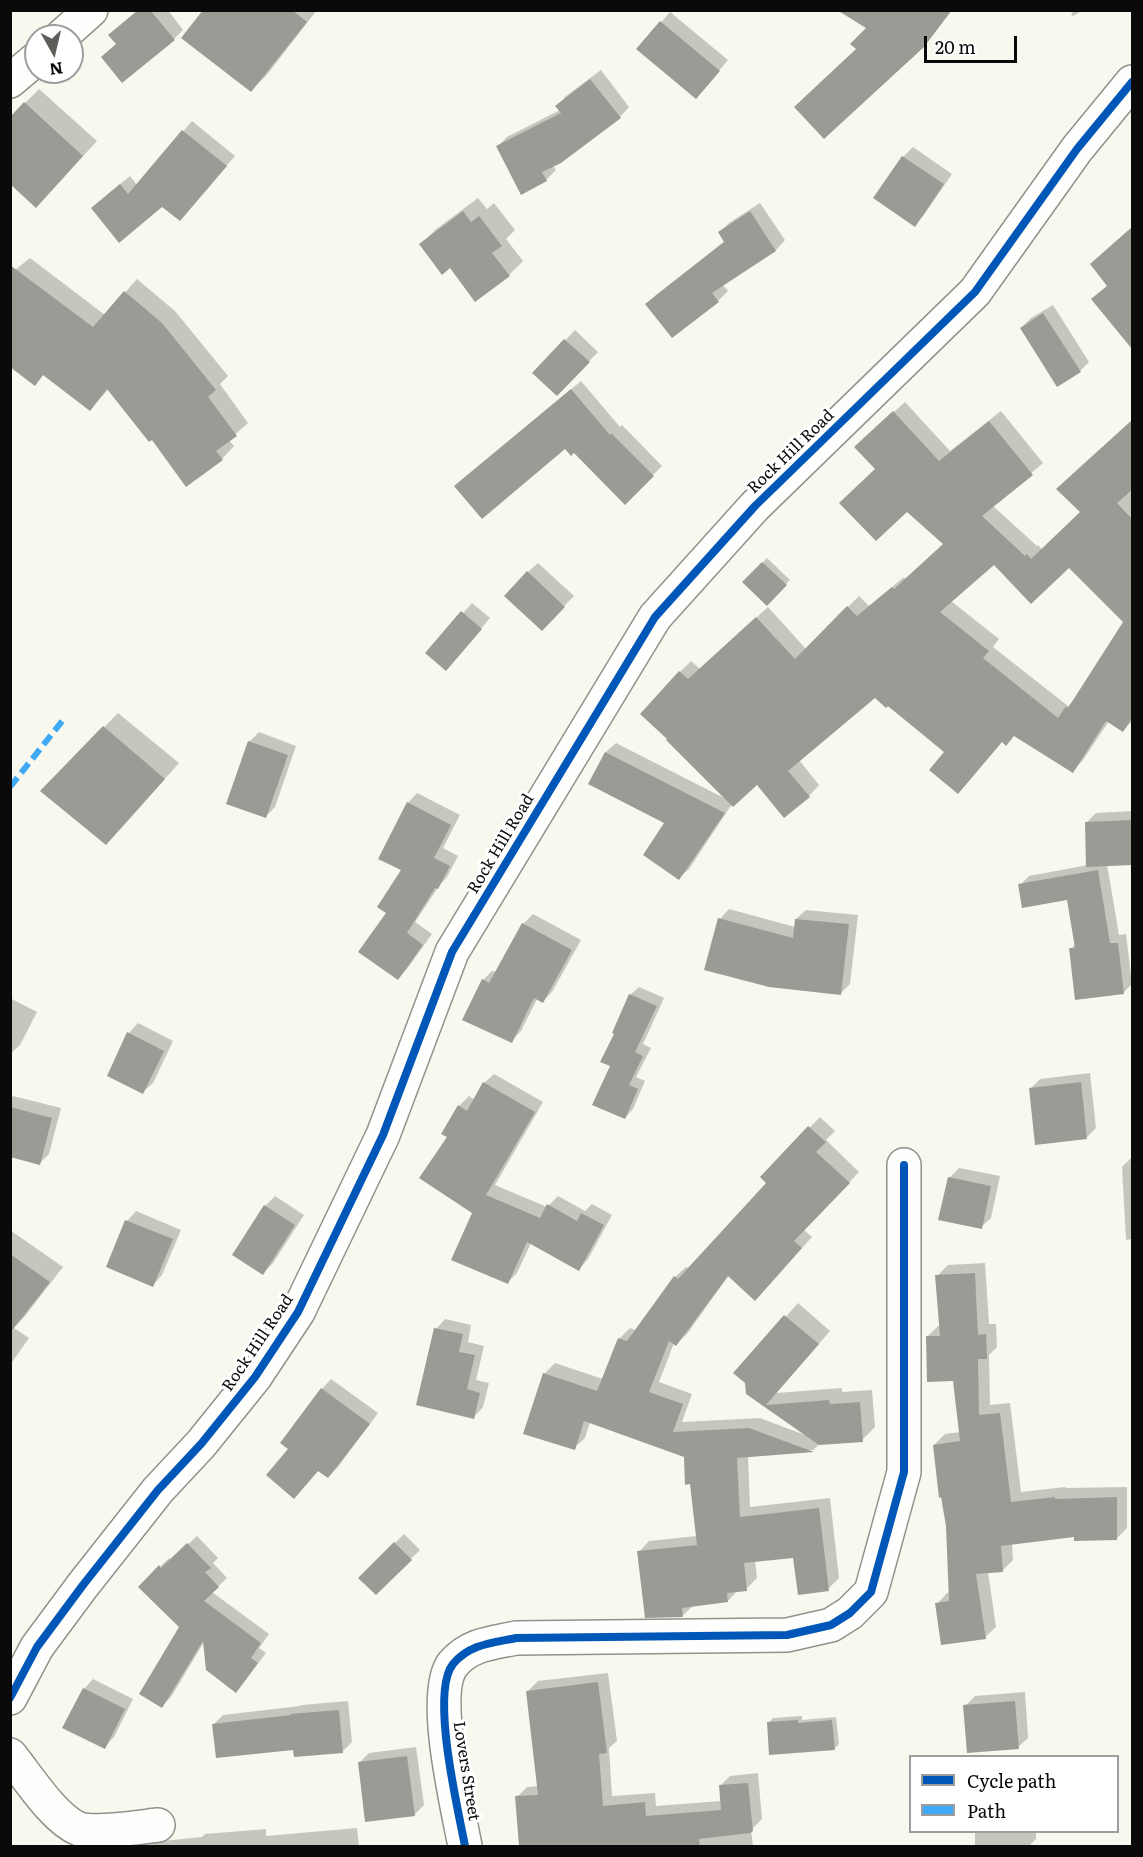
<!DOCTYPE html>
<style>
body{margin:0}
#map{position:relative;width:1143px;height:1857px;overflow:hidden;background:#f8f8ee;font-family:Literata,serif}
canvas{display:block}
.frame{position:absolute;inset:0;border:12px solid #0a0a0a;pointer-events:none}
.legend{position:absolute;left:909px;top:1755px;width:210px;height:78px;box-sizing:border-box;background:#fff;border:2px solid #9d9d9d;margin:0;padding:8px 10px;list-style:none;font-size:18px;color:#0a0a0a}
.legend li{display:flex;align-items:center;gap:12px;height:30px}
.legend b{width:30px;border:2px solid #9d9d9d}
.north{position:absolute;left:24px;top:24px;width:60px;height:60px;box-sizing:border-box;background:#fff;border:2px solid #9d9d9d;border-radius:50%;rotate:172deg;font-size:16px;font-weight:700;line-height:24px;text-align:center;color:#0a0a0a}
.north::after{content:'';display:block;margin:auto;width:21px;height:27px;background:#5d5d5a;clip-path:polygon(50% 0,100% 100%,50% 72%,0 100%)}
.scale{position:absolute;left:924px;top:36px;width:93px;height:27px;box-sizing:border-box;border:3px solid #0a0a0a;border-top:0;padding-left:8px;font-size:18px;line-height:21px;white-space:nowrap;color:#0a0a0a;-webkit-text-stroke:4px #fff;paint-order:stroke}
</style>
<div id="map">
<canvas width="1143" height="1857"></canvas>
<div class="frame"></div>
<ul class="legend">
<li><b style="height:8px;background:#0057b8"></b>Cycle path</li>
<li><b style="height:8px;background:#3fa9f5"></b>Path</li>
</ul>
<div class="north">N</div>
<div class="scale">20 m</div>
</div>
<script>
const c = document.querySelector('canvas').getContext('2d');
c.lineJoin = 'round';
function paint(path, color) { c.fillStyle = color; c.fill(path, 'evenodd'); }
function stroke(path, color, width, dash) { c.strokeStyle = color; c.lineWidth = width; c.lineCap = dash ? 'butt' : 'round'; c.setLineDash(dash || []); c.stroke(path); }
function label(font, color, halo, rows, align = 'center') {
  c.font = font + ' Literata,serif'; c.lineWidth = 6; c.setLineDash([]); c.textBaseline = 'middle'; c.strokeStyle = halo; c.fillStyle = color; for (const [text, x, y, turn = 0] of rows) {
    c.save(); c.translate(x, y); c.rotate((+turn || 0) * Math.PI / 180); c.textAlign = isNaN(turn) ? turn : align; if (halo) c.strokeText(text, 0, 0); c.fillText(text, 0, 0); c.restore();
  }
}
paint(new Path2D(`
 M138,10H168L183,30L174,39L118,43Z
 M204,10H317L266,76L251,90Z
 M1075,10H1083L1073,16L1071,14Z
 M670,12L728,60L705,87L638,49Z
 M601,70L629,107L620,117L553,165L556,170L546,180L521,193L498,146L507,137L560,110L557,106L566,96Z
 M39,89L97,141L51,191L25,103Z
 M192,121L235,156L180,219L162,205L102,199L130,176L137,185Z
 M913,147L952,174L924,215L915,225L875,198L903,157Z
 M478,198L487,209L494,203L515,230L506,239L523,261L509,275L450,266L421,244L435,230Z
 M760,203L785,240L776,250L722,284L728,291L718,301L647,304L656,295L725,241L720,232L729,223Z
 M1132,228V347L1093,299L1108,285L1102,255Z
 M30,258L105,315L137,279L175,311L228,376L220,384L248,423L229,440L234,446L222,459L152,438L109,389L90,409L44,374L34,384L10,274Z
 M1053,305L1089,362L1080,371L1021,328L1031,318Z
 M575,330L598,352L557,394L534,373Z
 M581,381L620,427L622,425L662,466L625,503L574,451L566,447L466,477Z
 M905,402L950,451L1001,411L1043,463L993,506L1037,546L1038,545L1043,550L1082,512L1069,478L1132,421V488L1130,490L1132,493V572L1130,574L1132,576V587L1127,592L1069,566L994,563L951,601L999,639L993,647L1068,706L1075,699L1126,626L1132,630V721L1123,731L1109,721L1083,760L1073,771L1015,735L1002,741L958,792L946,752L875,696L799,760L819,785L809,796L757,783L732,804L689,869L679,878L666,823L590,783L606,752L616,743L726,799L680,672L691,661L700,669L768,607L806,649L859,596L869,606L904,577L905,579L945,543L877,469L867,436Z
 M767,558L790,580L767,604L744,582Z
 M538,563L574,596L542,629L528,572Z
 M472,603L490,618L455,659L463,613Z
 M118,713L179,763L121,828L42,791Z
 M259,732L296,746L275,807L265,817L249,742Z
 M417,793L460,815L443,848L458,856L447,877L439,886L415,922L432,934L407,969L398,978L388,912L403,870L408,803Z
 M1132,811V863L1107,864L1119,935L1126,934L1132,984L1123,993L1071,949L1076,943L1069,898L1020,885L1029,876L1088,865L1086,823L1096,813Z
 M729,909L795,927L796,919L806,910L858,915L850,984L841,993L720,919Z
 M533,914L581,940L552,992L543,1001L537,999L521,1031L511,1041L483,980L492,971L497,972L523,924Z
 M639,987L664,998L643,1044L651,1048L636,1077L645,1081L633,1109L625,1118L616,1033L630,995Z
 M10,998L37,1012L20,1045L10,1054Z
 M138,1023L173,1041L153,1083L143,1092L129,1033Z
 M1090,1073L1096,1128L1086,1138L1030,1089L1040,1079Z
 M494,1074L543,1102L495,1185L547,1207L558,1196L585,1211L592,1204L612,1215L588,1259L579,1269L531,1243L517,1273L508,1282L474,1212L449,1137L459,1106L469,1096L475,1100L484,1083Z
 M13,1096L61,1108L49,1154L40,1163L10,1156V1099Z
 M820,1117L835,1131L826,1140L859,1172L804,1230L812,1237L766,1288L729,1275L687,1334L676,1344L674,1343L659,1382L692,1394L682,1422L760,1418L805,1435L748,1393L747,1382L736,1373L798,1303L830,1331L776,1393L842,1388V1392L872,1390L875,1427L862,1440L821,1443L813,1450L748,1456L750,1507L830,1498L839,1578L828,1589L794,1557L755,1561L757,1578L746,1589L738,1590L728,1601L694,1605L682,1616L639,1552L649,1541L697,1536L691,1483L686,1456L590,1422L585,1438L574,1448L544,1374L555,1363L603,1379L619,1339L630,1328L637,1331L675,1277L686,1267L688,1268L768,1182L762,1177Z
 M1132,1157V1239L1126,1240L1122,1167Z
 M959,1168L1000,1176L991,1218L981,1227L949,1178Z
 M275,1196L304,1215L273,1263L263,1273L234,1254L265,1206Z
 M136,1211L181,1230L162,1275L153,1285L127,1221Z
 M10,1230L63,1267L25,1316L14,1328L29,1338L10,1365Z
 M985,1263L989,1324H996L997,1347L989,1355L990,1405L1010,1403L1021,1492L1065,1487L1066,1488L1127,1487V1528L1116,1539L1075,1535L1012,1543L1013,1560L1002,1571L988,1572L996,1627L985,1637L937,1604L947,1593L950,1592L947,1525L934,1445L945,1434L961,1432L955,1380L927,1337L938,1326H941L937,1276L948,1265Z
 M445,1319L471,1325L468,1342L484,1346L476,1380L489,1383L483,1407L474,1417L436,1329Z
 M331,1379L378,1413L338,1467L328,1477L319,1470L294,1497L322,1389Z
 M404,1534L420,1550L376,1593L360,1578Z
 M197,1536L218,1558L213,1563L227,1578L212,1592L269,1634L259,1648L266,1653L244,1682L236,1691L204,1642L171,1697L162,1706L181,1627L140,1587L169,1558L171,1560Z
 M608,1673L617,1741L609,1748L612,1796L655,1793L656,1806L721,1801L720,1786L730,1776L758,1773L762,1819L751,1830L753,1846H520L517,1797L527,1787L539,1786L527,1692L538,1681Z
 M93,1679L133,1699L114,1737L104,1747L84,1689Z
 M1025,1692L1028,1738L1018,1747L965,1706L975,1696Z
 M348,1701L352,1742L342,1752L295,1749L213,1725L223,1715L300,1706L302,1705Z
 M802,1716V1720L836,1717L839,1744L834,1749L768,1723L773,1718Z
 M416,1747L424,1805L414,1815L359,1763L369,1753Z
 M357,1828L359,1846H113L202,1837L205,1834L266,1829V1836Z
 M975,1832H1036V1839L1029,1846H975Z`), '#0003');
paint(new Path2D(`
 M138,10H150L175,40L122,83L101,57L116,44L108,35Z
 M203,10H292L307,22L251,92L181,38Z
 M837,10H952L924,47L824,139L794,107L856,49L850,44L866,28Z
 M660,21L720,71L696,99L636,49Z
 M590,79L621,118L561,163L542,172L547,181L521,195L496,146L561,113L555,106Z
 M24,102L83,156L36,208L10,184V117Z
 M182,130L227,166L180,221L162,207L119,243L91,208L120,184L128,194Z
 M902,156L944,184L915,227L873,198Z
 M463,211L471,222L479,216L502,246L492,253L510,276L475,302L450,268L442,275L419,244Z
 M750,211L776,251L712,293L719,302L672,338L645,304L724,242L718,232Z
 M1132,227V349L1091,299L1107,286L1090,264Z
 M10,265L93,327L124,291L162,323L216,390L208,397L237,436L216,451L223,460L186,487L152,440L149,442L107,389L90,411L43,375L35,386L10,367Z
 M1043,313L1081,372L1057,387L1020,328Z
 M564,339L590,362L557,396L532,373Z
 M571,389L610,435L611,433L654,476L625,505L574,453L571,456L565,449L482,519L454,486Z
 M893,411L939,461L989,421L1033,475L982,516L1025,556L1027,554L1031,559L1080,512L1056,489L1132,420V490L1117,503L1132,519V718L1123,732L1106,721L1073,773L1014,736L1006,746L1002,742L958,794L929,770L944,752L888,706L886,708L875,698L788,771L810,797L784,818L757,785L733,807L666,740L667,739L640,714L679,671L688,679L756,617L795,659L847,606L857,616L892,587L894,589L943,544L907,512L876,541L839,503L875,469L854,447ZM994,565L1031,604L1069,568L1123,622L1068,708L1066,706L1058,718L983,658L989,651L940,612Z
 M762,562L787,585L767,606L742,582Z
 M527,571L565,607L542,631L504,596Z
 M461,611L482,629L446,671L425,653Z
 M103,726L165,779L106,845L40,791Z
 M248,741L288,755L266,818L226,804Z
 M605,752L725,813L679,880L643,855L664,823L588,784Z
 M407,802L451,825L434,858L450,866L438,889L435,888L407,933L423,945L398,980L358,952L386,913L377,907L401,870L378,859Z
 M1132,820V865L1086,867L1085,822Z
 M1098,870L1110,943H1118L1124,994L1075,1000L1069,948H1075L1067,900L1022,908L1018,884Z
 M718,918L793,938L795,919L849,924L841,995L769,987L704,970Z
 M522,923L572,950L543,1003L534,998L512,1043L462,1020L482,979L489,983Z
 M629,994L657,1006L635,1052L643,1056L629,1085L638,1089L625,1119L592,1105L610,1066L600,1062L614,1034L612,1033Z
 M127,1032L164,1051L143,1094L107,1076Z
 M483,1082L535,1112L486,1195L540,1218L547,1204L577,1221L581,1213L604,1225L579,1271L527,1242L508,1284L451,1260L472,1213L419,1178L447,1137L441,1134L458,1105L467,1111Z
 M1081,1082L1087,1139L1035,1145L1029,1088Z
 M10,1107L52,1118L40,1165L10,1157Z
 M808,1126L826,1142L816,1152L850,1183L794,1241L802,1248L755,1301L728,1276L676,1346L669,1341L649,1392L683,1404L673,1432L749,1428L814,1452L737,1458L740,1517L819,1508L829,1591L798,1595L793,1558L744,1563L747,1591L727,1593L728,1602L682,1608L683,1617L645,1618L637,1551L697,1545L690,1484L685,1485L684,1457L584,1421L575,1450L523,1434L543,1373L597,1391L618,1338L627,1341L674,1276L678,1279L766,1183L760,1177Z
 M948,1177L991,1186L982,1229L938,1220Z
 M264,1205L295,1225L263,1275L232,1255Z
 M125,1220L173,1239L153,1287L106,1267Z
 M10,1254L50,1282L10,1333Z
 M975,1273L978,1335L986,1334L987,1359H978L979,1415L1000,1413L1011,1502L1055,1497V1499L1117,1497V1540L1074,1541V1537L1001,1546L1003,1572L976,1574L986,1639L941,1645L935,1603L949,1601L946,1526L941,1497L939,1498L933,1445L960,1441L953,1381L927,1382L926,1336H940L935,1275Z
 M784,1315L819,1344L766,1405L829,1400L830,1404L860,1402L863,1442L819,1445L746,1394L745,1383L733,1373Z
 M434,1328L463,1334L459,1352L475,1355L467,1389L480,1393L474,1419L416,1405Z
 M321,1388L370,1424L328,1478L318,1471L294,1499L266,1475L288,1449L280,1443Z
 M394,1542L412,1560L376,1595L358,1578Z
 M187,1543L211,1568L205,1572L219,1587L204,1601L261,1643L251,1658L258,1663L236,1693L206,1670L203,1641L162,1708L139,1694L179,1627L138,1587L159,1565L161,1568Z
 M598,1682L607,1753L599,1754L603,1806L645,1802L646,1816L721,1810L719,1785L748,1783L753,1831L750,1833L699,1839L700,1846H519L515,1796L538,1795L526,1691Z
 M83,1688L125,1709L105,1749L62,1728Z
 M1015,1701L1019,1749L967,1753L963,1705Z
 M339,1710L343,1753L294,1757L293,1750L216,1758L212,1724L291,1715L290,1714Z
 M798,1720V1723L832,1720L835,1750L769,1755L767,1722Z
 M407,1756L415,1816L365,1822L358,1762Z`), '#9b9a94');
const minor = new Path2D(`
 M62,36L91,10
 M10,81L36,59
 M10,1698L37,1647L83,1585L158,1490L201,1444L255,1377L298,1312L383,1135L452,952L655,617L755,506L975,292L1077,149L1132,82
 M10,1755C28,1777 54,1819 79,1829C95,1834 140,1827 158,1825
 M465,1846C458,1809 430,1693 453,1664C470,1644 492,1643 516,1638L787,1635L831,1625L850,1613L871,1592L904,1472V1165`);
stroke(minor, '#91918d', 36);
stroke(minor, '#fefefc', 33);
stroke(new Path2D(`
 M10,787L63,720`), '#3fa9f5', 6, [12, 6]);
stroke(new Path2D(`
 M10,1698L37,1647L83,1585L158,1490L201,1444L255,1377L298,1312L383,1135L452,952L655,617L755,506L975,292L1077,149L1132,82
 M465,1846C458,1809 430,1693 453,1664C470,1644 492,1643 516,1638L787,1635L831,1625L850,1613L871,1592L904,1472V1165`), '#0057b8', 8);
label('16px', '#0a0a0a', '#fff', [
 ["Rock Hill Road",791,452,-44],
 ["Rock Hill Road",501,844,-59],
 ["Rock Hill Road",258,1343,-56],
 ["Lovers Street",466,1771,81]
]);
</script>
